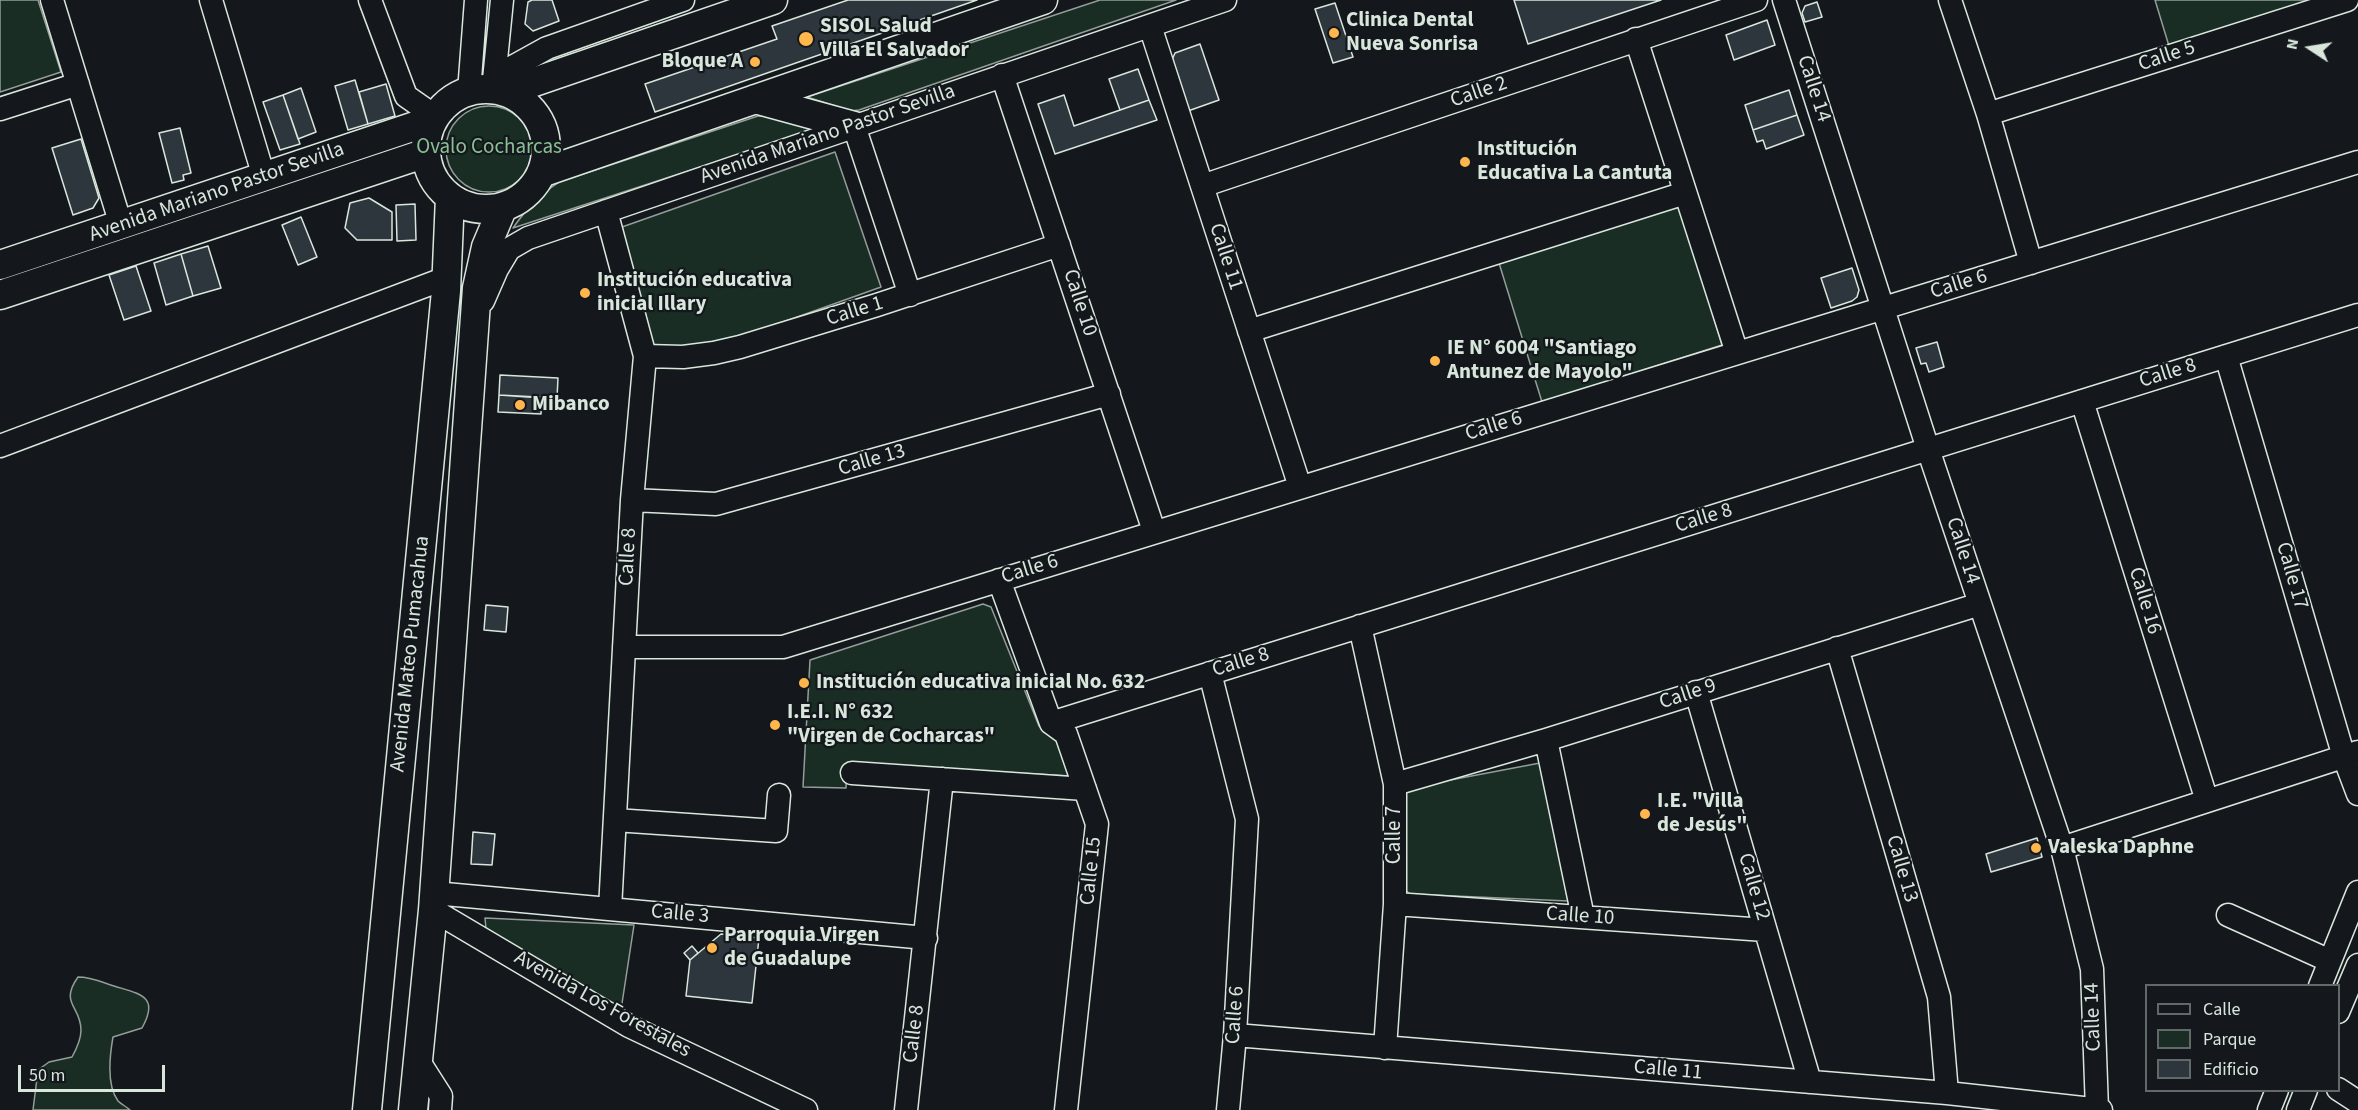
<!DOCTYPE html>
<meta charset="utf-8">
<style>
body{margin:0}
#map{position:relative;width:2358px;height:1110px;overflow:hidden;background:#14181c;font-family:"Source Sans 3",sans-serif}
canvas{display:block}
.legend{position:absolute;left:2145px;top:984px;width:195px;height:108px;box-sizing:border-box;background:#14181c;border:2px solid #626a69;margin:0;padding:8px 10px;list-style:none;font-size:18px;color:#d8e6dc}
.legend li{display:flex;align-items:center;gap:12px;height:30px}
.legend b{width:30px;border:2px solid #626a69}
.north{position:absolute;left:2280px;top:18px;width:60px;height:60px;-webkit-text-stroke:4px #14181c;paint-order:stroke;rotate:282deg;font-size:16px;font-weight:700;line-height:24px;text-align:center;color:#d8e6dc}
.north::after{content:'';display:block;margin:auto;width:21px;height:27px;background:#d8e6dc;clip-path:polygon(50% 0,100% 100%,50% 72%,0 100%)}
.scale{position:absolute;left:18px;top:1065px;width:147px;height:27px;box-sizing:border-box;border:3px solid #d8e6dc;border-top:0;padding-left:8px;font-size:18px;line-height:21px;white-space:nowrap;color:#d8e6dc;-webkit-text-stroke:4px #14181c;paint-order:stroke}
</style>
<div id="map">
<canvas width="2358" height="1110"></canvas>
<ul class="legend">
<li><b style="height:8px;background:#14181c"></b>Calle</li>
<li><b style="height:16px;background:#1a2d24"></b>Parque</li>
<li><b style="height:16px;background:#2c363c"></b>Edificio</li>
</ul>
<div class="north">N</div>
<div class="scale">50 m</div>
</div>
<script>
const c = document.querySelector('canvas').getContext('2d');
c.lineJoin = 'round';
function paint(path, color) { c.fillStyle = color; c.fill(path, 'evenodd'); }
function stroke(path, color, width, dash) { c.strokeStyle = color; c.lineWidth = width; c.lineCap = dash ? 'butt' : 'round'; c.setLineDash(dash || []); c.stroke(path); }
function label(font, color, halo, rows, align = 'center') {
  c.font = font + ' "Source Sans 3",sans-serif'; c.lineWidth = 4.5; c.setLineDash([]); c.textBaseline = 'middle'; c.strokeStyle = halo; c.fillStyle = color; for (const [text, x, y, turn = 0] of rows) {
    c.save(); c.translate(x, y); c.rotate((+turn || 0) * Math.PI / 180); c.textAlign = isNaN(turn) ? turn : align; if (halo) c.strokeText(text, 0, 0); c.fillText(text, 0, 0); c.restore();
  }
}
const green = new Path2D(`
 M0,0H38L61,72L0,92Z
 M1100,0H1176L859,110L851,111L807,97Z
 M2155,0H2311L2169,46Z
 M446 149a43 43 0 1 1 86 0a43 43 0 1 1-86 0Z
 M758,116H774L823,127L513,228C527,208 539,195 559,182Z
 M835,152L881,287L733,340L661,348L652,346L622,227Z
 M1680,206L1722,345L1542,402L1499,263Z
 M983,604L991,607L1039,726L1063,740L1070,776L847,763L846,788L803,787L810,660Z
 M1540,763L1568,901L1410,894L1403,888V789Z
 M485,918L634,925L621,1010L486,929Z
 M78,977C92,977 101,982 114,986C140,994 160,996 142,1028L113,1037C110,1054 106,1085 118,1101C121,1104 127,1107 130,1110H33L38,1070L49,1062L72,1057C77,1048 81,1040 81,1030C81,1006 59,1004 78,977Z`);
paint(green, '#1a2d24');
stroke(green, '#939e99', 1.5);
const building = new Path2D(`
 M532,0H552L559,21L533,31L525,24L528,2Z
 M848,0H977L655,112L645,84L777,39L772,26Z
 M1514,0H1661L1528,44Z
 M1817,2L1822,17L1805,22L1802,13L1805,6Z
 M1335,3L1353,57L1333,63L1315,9Z
 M1767,20L1775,45L1734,60L1726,35Z
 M1200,44L1219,100L1188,111L1171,62L1175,53Z
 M1138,69L1149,100L1120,110L1109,79Z
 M355,80L368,124L348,130L335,86Z
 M386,84L395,116L368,124L359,92Z
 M301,88L316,132L298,139L283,95Z
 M1789,90L1797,115L1753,130L1745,105Z
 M283,95L300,144L280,150L263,102Z
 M1064,95L1074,126L1149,100L1157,120L1055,154L1038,104Z
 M1797,115L1804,135L1766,149L1763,140L1757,142L1753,130Z
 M180,128L191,173L183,175L184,180L172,183L159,133Z
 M81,139L99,198L93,208L73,215L52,148Z
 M369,198L392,212V240H357L345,228L350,203Z
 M415,204L416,240L397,241L396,205Z
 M301,217L317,257L298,265L282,225Z
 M208,246L221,288L193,296L181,254Z
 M181,254L193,296L166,305L154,263Z
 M136,266L151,311L124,320L109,275Z
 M1852,268L1859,290L1857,297L1852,301L1831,308L1821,278Z
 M1937,342L1944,367L1929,372L1926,363L1921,364L1916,348Z
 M500,375L558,378L557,398L499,395Z
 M499,395L542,398L541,414L498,412Z
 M486,605L508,607L506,632L484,630Z
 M473,832L495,834L492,865L471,864Z
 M2037,838L2042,857L1991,872L1986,854Z
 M721,934L759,938L752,1003L686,996L690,960Z
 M692,946L698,953L690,960L684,953Z`);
paint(building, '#2c363c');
stroke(building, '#d8e6dc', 1.5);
const minor = new Path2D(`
 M52,0L121,225
 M211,0L264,177
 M370,0L406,96L436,117
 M1784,0L1928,449L2062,848L2092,969L2097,1110
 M1950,0L1988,114L2031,263
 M1150,26L1300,487
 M1636,39L1737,353
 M1002,75L1154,531
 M493,90L502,0
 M497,90L509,69L547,48L683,0
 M469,92L476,0
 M0,109L78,84
 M1988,114L2347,0
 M854,126L910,295
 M1202,186L1756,0
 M606,211L645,356L632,500L610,909
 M483,301L497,269L509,249L528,238L1225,0
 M1249,331L1685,193
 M645,356L683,357L714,353L740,347L877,305L1059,245
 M2226,356L2344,757L2358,794
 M2082,401L2207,801
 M0,446L446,278
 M632,500L716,504L1109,394
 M999,580L1051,723L1066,734L1097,824L1066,1110
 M1360,626L1395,784V904L1385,1048
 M624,647H783L2358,162
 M1837,648L1939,997L1947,1093
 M1210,673L1247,819L1235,1035L1228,1110
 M1696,692L1810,1082
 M1051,723L2358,315
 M1546,740L1583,917
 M852,773L1085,789
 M1395,784L1546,740L1980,604
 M615,820L776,831L779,795
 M2062,848L2358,752
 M434,893L926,938
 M1395,904L1765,930
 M433,910L629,1026L806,1110
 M2228,915L2330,961
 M2320,986L2358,892
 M2338,1012L2358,965
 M1235,1035L1947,1093L2101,1110
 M418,1060L441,1096L440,1110
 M2338,1089L2358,1102
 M906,1110L942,779
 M2269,1110L2277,1090
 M2298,1110L2306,1090`);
const major = new Path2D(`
 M426 149a60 60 0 1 1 120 0a60 60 0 1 1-120 0Z
 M505,92L773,0
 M755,99L854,126
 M541,173L1043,0
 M0,265L433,120
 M0,295L426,153
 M367,1110L446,291L450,197
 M413,1110L433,910L477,288L486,247L503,207`);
stroke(minor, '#d8e6dc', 25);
stroke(major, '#d8e6dc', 31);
stroke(minor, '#14181c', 22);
stroke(major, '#14181c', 28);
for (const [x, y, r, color] of [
 [1334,33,6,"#ffb74d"],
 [806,39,8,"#ffb74d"],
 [755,62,6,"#ffb74d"],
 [1465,162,6,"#ffb74d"],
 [585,293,6,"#ffb74d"],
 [1435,361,6,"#ffb74d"],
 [520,405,6,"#ffb74d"],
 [804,683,6,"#ffb74d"],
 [775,725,6,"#ffb74d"],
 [1645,814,6,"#ffb74d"],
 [2036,848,6,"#ffb74d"],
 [712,948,6,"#ffb74d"]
]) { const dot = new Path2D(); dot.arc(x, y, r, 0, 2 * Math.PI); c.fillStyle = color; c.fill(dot); stroke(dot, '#14181c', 2); }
label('bold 21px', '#d8e6dc', '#14181c', [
 ["Clinica Dental",1346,21],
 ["Nueva Sonrisa",1346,45],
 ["SISOL Salud",820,27],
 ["Villa El Salvador",820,51],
 ["Bloque A",743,62,"right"],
 ["Institución",1477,150],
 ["Educativa La Cantuta",1477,174],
 ["Institución educativa",597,281],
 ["inicial Illary",597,305],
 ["IE N° 6004 \"Santiago",1447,349],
 ["Antunez de Mayolo\"",1447,373],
 ["Mibanco",532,405],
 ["Institución educativa inicial No. 632",816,683],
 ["I.E.I. N° 632",787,713],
 ["\"Virgen de Cocharcas\"",787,737],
 ["I.E. \"Villa",1657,802],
 ["de Jesús\"",1657,826],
 ["Valeska Daphne",2048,848],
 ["Parroquia Virgen",724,936],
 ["de Guadalupe",724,960]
], 'left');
label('21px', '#d8e6dc', '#14181c', [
 ["Calle 5",2167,57,-18],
 ["Calle 14",1813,89,72],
 ["Calle 2",1479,93,-19],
 ["Avenida Mariano Pastor Sevilla",828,135,-19],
 ["Avenida Mariano Pastor Sevilla",217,193,-19],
 ["Calle 11",1225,257,72],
 ["Calle 6",1959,285,-17],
 ["Calle 10",1079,303,72],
 ["Calle 1",855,312,-17],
 ["Calle 8",2168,374,-17],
 ["Calle 6",1494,427,-17],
 ["Calle 13",872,461,-16],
 ["Calle 8",1704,519,-17],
 ["Calle 14",1962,551,72],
 ["Calle 8",629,557,-87],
 ["Calle 6",1030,570,-17],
 ["Calle 17",2291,576,74],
 ["Calle 16",2144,601,73],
 ["Avenida Mateo Pumacahua",411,654,-84],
 ["Calle 8",1241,663,-17],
 ["Calle 9",1688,695,-18],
 ["Calle 7",1395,835,-90],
 ["Calle 13",1901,869,74],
 ["Calle 15",1092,871,-84],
 ["Calle 12",1753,887,74],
 ["Calle 3",680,915,5],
 ["Calle 10",1580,917,4],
 ["Avenida Los Forestales",602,1005,29],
 ["Calle 6",1236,1015,-86],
 ["Calle 14",2094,1017,-92],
 ["Calle 8",915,1034,-83],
 ["Calle 11",1668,1071,5]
]);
label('21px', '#8ac095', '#14181c', [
 ["Ovalo Cocharcas",489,148]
]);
</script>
